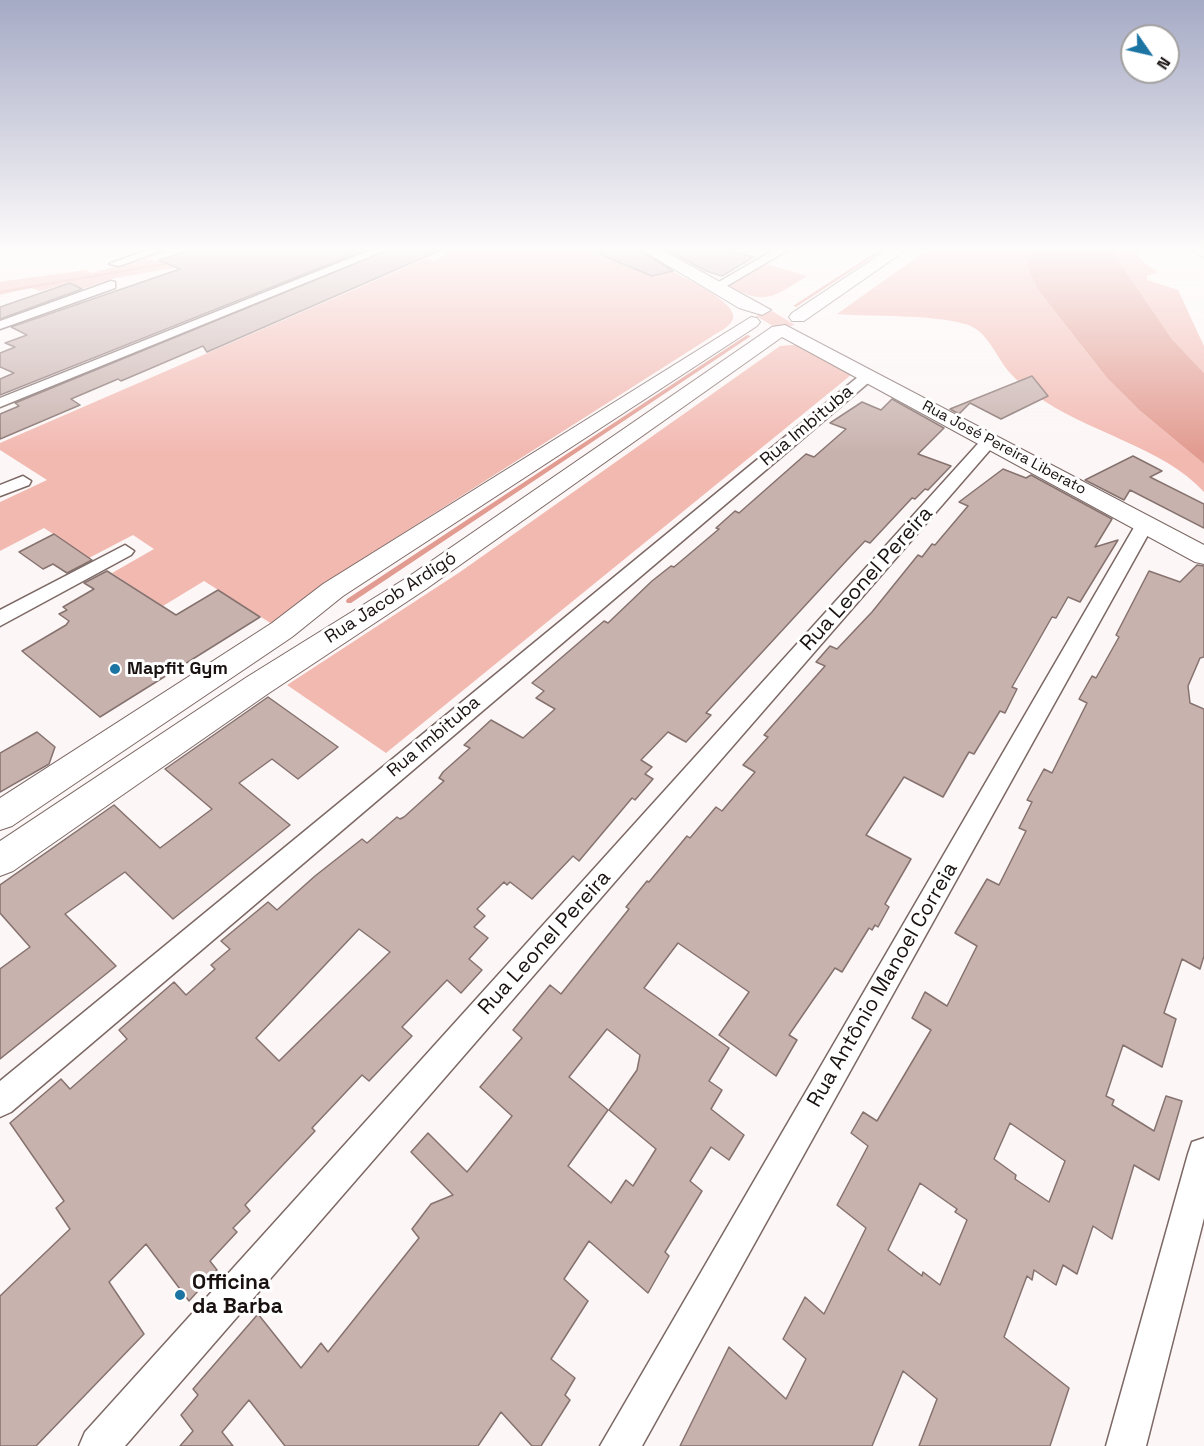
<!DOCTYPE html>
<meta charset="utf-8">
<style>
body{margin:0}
#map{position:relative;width:1204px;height:1446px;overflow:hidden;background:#fcf7f6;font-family:"Space Grotesk",sans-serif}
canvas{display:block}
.north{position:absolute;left:1120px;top:24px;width:60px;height:60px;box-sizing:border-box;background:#fff;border:2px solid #a3a0a0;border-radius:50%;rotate:124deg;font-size:16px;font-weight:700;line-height:24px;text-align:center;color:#191211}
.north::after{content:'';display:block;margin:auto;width:21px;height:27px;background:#1c74a3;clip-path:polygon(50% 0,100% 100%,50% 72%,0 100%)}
</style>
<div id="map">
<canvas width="1204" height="1446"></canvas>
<div class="north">N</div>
</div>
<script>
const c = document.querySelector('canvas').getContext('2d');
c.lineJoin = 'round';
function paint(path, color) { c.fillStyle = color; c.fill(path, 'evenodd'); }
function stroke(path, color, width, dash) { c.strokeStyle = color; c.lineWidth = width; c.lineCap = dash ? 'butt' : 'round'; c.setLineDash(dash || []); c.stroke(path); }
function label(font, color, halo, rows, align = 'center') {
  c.font = font + ' "Space Grotesk",sans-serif'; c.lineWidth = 6; c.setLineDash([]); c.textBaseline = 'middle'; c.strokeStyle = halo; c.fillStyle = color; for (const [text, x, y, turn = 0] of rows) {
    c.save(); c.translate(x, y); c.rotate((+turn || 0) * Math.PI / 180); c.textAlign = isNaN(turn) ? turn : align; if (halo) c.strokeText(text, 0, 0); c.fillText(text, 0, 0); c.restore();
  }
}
paint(new Path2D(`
 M276,250L115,278L79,290L70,283L40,291L31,288L0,295V282L5,281L86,270L91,273L145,259L164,262Z
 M447,250H584L652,276L672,271C684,278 739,303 733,319C730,327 718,332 711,337L331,579L272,624L204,581L163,606L112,573L154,549L133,535L89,558L44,528L0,551V502L47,480L0,450V443L427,258L434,261L447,255L441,253Z
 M927,250H1030L1038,290L1107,378L1139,410L1204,464V492C1164,447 1085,432 1034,394C1026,388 1017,381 1010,373C995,356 988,330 965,324C929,314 875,317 837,314Z
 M1111,250H1134L1143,262L1158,272L1147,276V280L1178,290L1204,346V373L1172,339Z
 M766,264L807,276C774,297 765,306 729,286Z
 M772,311L795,325L778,329L756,316Z
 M792,345L801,346L851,375L386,753L287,685L460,572L780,346Z`), '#f2b9b1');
paint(new Path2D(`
 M1030,250H1111L1172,339L1204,373V464L1139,410L1107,378L1038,290L1028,267Z`), '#e29b90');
paint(new Path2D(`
 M879,250H884L796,307L793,306Z
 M176,261L177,263L0,293V291Z
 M747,335L751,336L351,603H347L346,601L347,599Z`), '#e29b90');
const building = new Path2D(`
 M190,250H365L0,395V379L14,373L0,367V353L15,347L5,343L27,335L11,327L180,269L159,260Z
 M388,250H441L207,352L203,346L121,381L118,379L71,399L80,405L0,439V414L19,406L15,403Z
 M589,250H640L673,271L652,276Z
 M667,250H727L754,257L722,276L706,271Z
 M70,283L82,289L0,319V307Z
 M1032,376L1048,396L1001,419L970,403L959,414L950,409Z
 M892,399L944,428L918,454L951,466L928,490L925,489L915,499L912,498L870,543L865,541L848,559L706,713L711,715L686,742L668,732L641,760L652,767L645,774L653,779L635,800L632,798L579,861L573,856L532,899L510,882L507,885L504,882L477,909L485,916L474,927L488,938L469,959L482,970L461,993L447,980L402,1027L412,1036L369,1081L362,1075L312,1128L315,1131L245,1205L250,1211L233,1228L237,1232L210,1261L217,1270L189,1301L146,1244L109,1282L144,1334L36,1446H0V1296L70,1229L56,1208L64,1201L10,1123L61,1079L70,1089L127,1039L119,1030L174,982L186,995L215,969L211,965L230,949L221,941L268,902L277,910L315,876L362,839L367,843L397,817L400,819L404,817L444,781L439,778L443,772L470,748L464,745L491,720L523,738L555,709L536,698L544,691L532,683L604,621L608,623L652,581L671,566L674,567L719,529L716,528L735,511L739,513L806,454L814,457L846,429L830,423L862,402L881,410ZM359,929L390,952L279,1061L256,1038Z
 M1133,456L1162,471L1150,477L1204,504V528L1130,490L1124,500L1085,480Z
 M1003,469L1026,478L1031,475L1112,519L1095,547L1118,540L1080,602L1068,597L1056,618L1052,617L1012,687L1017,689L1005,713L1000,711L974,754L969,752L943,797L904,777L866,835L911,859L885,904L889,907L878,927L875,925L872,930L869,928L842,972L835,968L789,1035L797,1040L776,1076L719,1035L749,992L678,943L644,988L729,1048L709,1081L722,1090L711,1109L744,1135L729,1160L711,1147L690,1181L702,1191L665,1252L669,1256L648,1293L589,1241L564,1279L588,1301L551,1359L575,1378L565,1395L570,1400L541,1446H532L501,1412L478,1446H285L249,1400L222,1432L233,1446H180L193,1431L181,1415L198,1395L193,1389L258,1314L301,1368L321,1343L328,1352L419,1238L412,1229L431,1204L453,1195L411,1152L428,1133L467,1172L512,1116L480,1087L522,1038L513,1030L550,985L561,994L629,909L626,907L647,881L649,882L687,836L690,838L716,807L722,811L755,772L743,765L768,737L764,735L825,666L816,662L830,646L837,649L872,612L918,555L922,557L932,544L935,545L968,506L959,502ZM607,1029L640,1055L637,1070L609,1110L656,1149L633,1186L626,1180L611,1203L568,1166L608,1110L569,1077Z
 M54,534L89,558L92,560L67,573L53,564L43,569L19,552Z
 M1197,565L1204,566V657L1200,658L1188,686L1190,703L1204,709V956L1200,969L1182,959L1164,1013L1176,1019L1162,1067L1123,1045L1106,1096L1114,1100L1112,1105L1154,1131L1166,1096L1182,1101L1159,1180L1134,1165L1112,1239L1093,1226L1077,1274L1063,1265L1056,1285L1034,1270L1032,1280L1027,1276L1004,1337L1069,1388L1050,1446H919L937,1399L903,1371L872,1446H680L729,1347L786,1399L806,1359L783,1339L805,1297L824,1314L866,1228L837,1205L868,1146L851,1133L863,1112L877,1121L931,1030L912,1018L925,992L947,1006L977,946L955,933L987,879L999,885L1026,831L1019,828L1032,802L1027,800L1044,769L1052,773L1087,703L1079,699L1092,676L1096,678L1119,637L1116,635L1149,571L1180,582ZM1010,1123L1065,1161L1049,1202L1015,1179L1016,1175L994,1159ZM920,1183L957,1209L955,1212L967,1220L940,1285L923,1272L922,1276L888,1250Z
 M107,571L176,615L218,590L260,617L100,717L22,651L66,625L69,621L59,614L67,610L63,607L94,589L84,583Z
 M268,697L338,747L298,779L272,759L239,783L290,825L173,919L125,872L65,914L116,966L0,1059V969L30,947L0,913V885L114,805L160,848L212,809L165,769Z
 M37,732L55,747L49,764L0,792V753Z`);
paint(building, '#c8b2ae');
stroke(building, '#86726f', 1.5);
const street = new Path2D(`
 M147,250H164L119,266L109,264Z
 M371,250H386L0,407V398Z
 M774,250H788L720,290L710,287Z
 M111,281L115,282V288L0,329V321Z
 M869,371L876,375L874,378L11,1112L0,1117V1081L864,372Z
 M990,435L998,440L996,443L125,1446H79L85,1432L984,437Z
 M23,476L31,481L29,485L0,496V485Z
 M1145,519L1154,524L642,1446H600L1136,524Z
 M125,545L134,551L131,555L0,626V610Z
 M1204,1138V1218L1146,1446H1106L1188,1154L1192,1142Z`);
const secondary = new Path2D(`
 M642,250H662L771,310L762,315L739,308Z
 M887,250H906L804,321H792L789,317L792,313Z
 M1192,250H1204V258Z
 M751,317L757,318L760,322L757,326L343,596L292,637L12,826L0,830V798L272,623L323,584Z
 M785,325L1204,545V564L1195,562L782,337L426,589L269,693L13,871L0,876V841L247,677L408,577L772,327Z`);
stroke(street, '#7c6865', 3);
stroke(secondary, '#7c6865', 2);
paint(street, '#fff');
paint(secondary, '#fff');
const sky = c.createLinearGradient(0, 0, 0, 453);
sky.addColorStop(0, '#a5aac5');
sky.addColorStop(0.55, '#fefbfb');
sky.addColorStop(1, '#fefbfb00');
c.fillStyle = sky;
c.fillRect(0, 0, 1204, 453);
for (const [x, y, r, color] of [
 [115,669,6,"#1c74a3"],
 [180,1295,6,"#1c74a3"]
]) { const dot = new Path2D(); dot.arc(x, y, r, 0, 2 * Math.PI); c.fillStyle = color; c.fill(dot); stroke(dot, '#fff', 2); }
label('15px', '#191211', '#fff', [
 ["Rua José Pereira Liberato",1004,448,28]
]);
label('18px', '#191211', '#fff', [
 ["Rua Imbituba",807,426,-40],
 ["Rua Jacob Ardigó",391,598,-33],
 ["Rua Imbituba",434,737,-40]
]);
label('bold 18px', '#191211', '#fff', [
 ["Mapfit Gym",127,669]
], 'left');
label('21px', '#191211', '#fff', [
 ["Rua Leonel Pereira",867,579,-48],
 ["Rua Leonel Pereira",545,943,-48],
 ["Rua Antônio Manoel Correia",883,985,-60]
]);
label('bold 21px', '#191211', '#fff', [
 ["Officina",192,1283],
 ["da Barba",192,1307]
], 'left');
</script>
